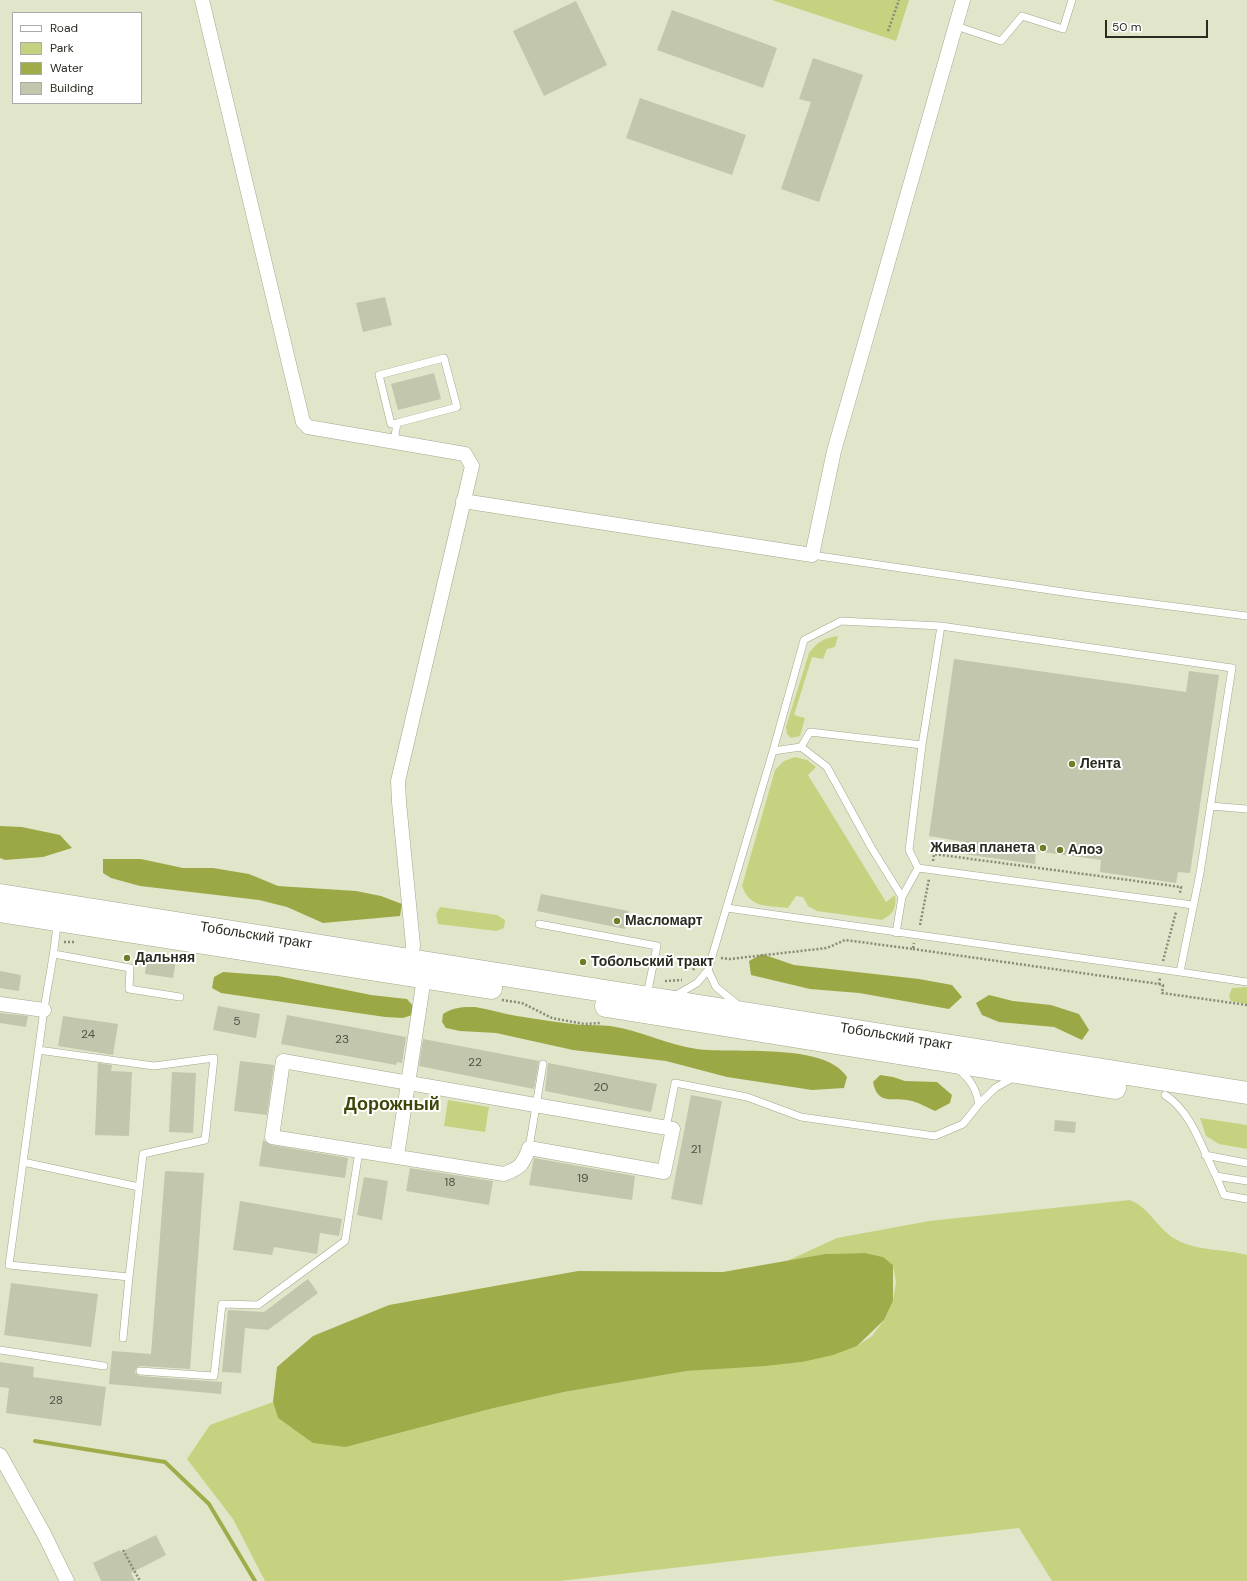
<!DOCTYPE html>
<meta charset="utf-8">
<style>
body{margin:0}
#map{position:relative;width:1247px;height:1581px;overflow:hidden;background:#e1e6ca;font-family:"DM Sans",sans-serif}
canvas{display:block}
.legend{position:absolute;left:12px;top:12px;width:130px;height:92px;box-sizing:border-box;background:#fff;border:1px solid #aaaba6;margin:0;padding:5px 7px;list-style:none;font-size:12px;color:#2a2c21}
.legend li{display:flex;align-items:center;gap:8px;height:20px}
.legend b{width:20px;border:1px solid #aaaba6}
.scale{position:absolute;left:1105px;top:20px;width:103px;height:18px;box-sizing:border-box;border:2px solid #2a2c21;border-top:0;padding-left:5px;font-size:12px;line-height:14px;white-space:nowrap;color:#2a2c21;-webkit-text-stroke:3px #fff;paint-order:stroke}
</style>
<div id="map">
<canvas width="1247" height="1581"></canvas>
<ul class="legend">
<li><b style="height:5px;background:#fff"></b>Road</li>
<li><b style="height:11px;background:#c6d27f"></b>Park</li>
<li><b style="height:11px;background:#a0ac4a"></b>Water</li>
<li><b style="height:11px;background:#c1c6ac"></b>Building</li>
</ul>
<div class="scale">50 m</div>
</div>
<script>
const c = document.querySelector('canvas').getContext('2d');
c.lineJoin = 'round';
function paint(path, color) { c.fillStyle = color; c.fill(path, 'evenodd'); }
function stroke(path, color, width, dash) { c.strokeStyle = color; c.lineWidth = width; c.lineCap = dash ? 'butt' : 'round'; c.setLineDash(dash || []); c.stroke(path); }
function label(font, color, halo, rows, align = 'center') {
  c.font = font + ' "DM Sans",sans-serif'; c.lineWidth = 4; c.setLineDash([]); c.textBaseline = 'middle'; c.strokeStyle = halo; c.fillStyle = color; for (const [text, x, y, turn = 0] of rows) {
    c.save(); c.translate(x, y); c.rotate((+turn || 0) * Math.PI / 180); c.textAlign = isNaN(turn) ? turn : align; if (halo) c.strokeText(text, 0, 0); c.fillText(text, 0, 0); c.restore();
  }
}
paint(new Path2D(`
 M772,0H909L896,41Z
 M838,636L835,647L827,649L823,659L812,657L794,715L805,718L800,736L791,738L787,734L786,727L809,653C817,642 824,638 838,636Z
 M795,757L807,760L816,767L808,775L886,902L895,895C897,908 893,914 882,920L817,911L808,906L803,897L796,896L788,908C766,905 751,909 742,886L775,770L784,761Z
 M440,907L497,915L505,920L504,928L496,931L438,924L436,914Z
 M1247,987V1004L1231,1001L1229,996L1232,988Z
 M448,1100L489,1107L485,1132L444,1126Z
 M1200,1118L1247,1125V1149L1219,1144L1206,1136Z
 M1130,1200C1150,1208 1158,1230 1177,1240C1197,1251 1225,1249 1247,1255V1581H1052L1019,1528L560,1581H265L233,1519L187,1459L210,1425L273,1402L278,1418L292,1428L346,1447L490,1409L564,1392L687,1371L802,1362L857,1346L872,1336L884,1320L893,1301L896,1282L893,1265L883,1257L865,1253L825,1254L787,1261L837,1238L929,1221Z`), '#c6d27f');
paint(new Path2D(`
 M0,826L22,827L60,835L72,848L43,857L5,860L0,858Z
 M103,859H141L183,868H213L249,874L278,886L356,891L381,896L402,904L400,916L323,923L287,907L259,900L140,886L111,878L103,873Z
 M762,954L794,965L919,979L952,985L962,997L949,1009L859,993L810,989L751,975L749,961Z
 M223,972L278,976L371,995L407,999L413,1006L412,1015L403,1018L385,1017L221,993L212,988L214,977Z
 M989,995L1013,1001L1051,1005L1079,1014L1089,1030L1082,1040L1054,1027L999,1022L982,1015L976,1003Z
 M475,1007C489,1009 503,1014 517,1016C538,1019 561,1023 582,1025C591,1025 601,1025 610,1026C640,1030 667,1045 697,1049C734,1054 825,1042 847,1077L844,1088L812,1090L727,1077L666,1061L573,1050L496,1033L460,1031L446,1028L442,1022L443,1014C453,1007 463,1007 475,1007Z
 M880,1075L893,1077L905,1081L937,1082L952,1095L950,1103L935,1111C928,1108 920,1103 912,1101C893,1096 878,1107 873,1082Z`), '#9ca846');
paint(new Path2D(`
 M865,1253L883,1257L893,1265V1301L884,1320L857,1346L833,1355L802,1362L765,1366L687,1371L564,1392L490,1409L346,1447L313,1443L278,1418L273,1402L277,1367L313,1336L389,1305L578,1271L723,1272L825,1254Z`), '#a0ac4a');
stroke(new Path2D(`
 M35,1441L165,1462L209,1504L255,1581`), '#a0ac4a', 4);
paint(new Path2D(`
 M576,1L607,65L544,96L513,31Z
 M672,10L777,48L763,88L657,50Z
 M813,58L863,75L819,202L781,189L811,102L799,99Z
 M640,98L746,135L732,175L626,138Z
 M385,297L392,325L363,332L356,303Z
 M434,373L441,399L398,410L391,384Z
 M954,659L1186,692L1189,671L1219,675L1190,873L1178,872L1176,883L1100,872L1101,860L1036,851L1035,864L963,854L965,842L929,836Z
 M541,894L629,911L625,929L537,911Z
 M147,956L176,960L173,978L145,974Z
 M0,971L21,975L19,991L0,988Z
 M218,1006L260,1014L256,1038L213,1030Z
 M0,1013L28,1016L26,1027L0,1023Z
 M287,1015L406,1037L402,1063L397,1062L396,1065L281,1044Z
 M63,1016L118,1024L113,1055L58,1046Z
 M423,1039L539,1061L534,1089L419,1066Z
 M240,1061L274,1065L267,1115L234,1111Z
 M98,1063L112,1065L111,1071L132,1072L129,1136L95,1135Z
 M548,1063L657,1084L651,1112L545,1091Z
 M172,1072L196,1073L193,1133L169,1132Z
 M691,1095L722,1101L702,1205L671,1199Z
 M1055,1120L1076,1122L1075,1133L1054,1131Z
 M263,1140L271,1145L348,1158L345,1178L259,1166Z
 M534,1158L635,1176L632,1200L529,1185Z
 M410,1168L493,1181L489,1205L406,1191Z
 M165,1171L204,1173L190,1369L140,1366L136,1368L135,1373L140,1376L222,1382L221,1394L109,1384L112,1351L151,1354Z
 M364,1177L388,1181L382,1220L357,1215Z
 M240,1201L342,1219L339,1236L320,1233L317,1254L274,1247L272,1255L233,1250Z
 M308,1279L318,1293L268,1330L245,1328L241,1373L222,1372L228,1310L264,1312Z
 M11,1283L98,1294L91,1347L4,1335Z
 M0,1362L34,1367L33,1377L106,1387L101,1426L6,1413L9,1388L0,1387Z
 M156,1535L166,1555L131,1573L135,1581H101L93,1563L120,1550L121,1552Z`), '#c1c6ac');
const lane = new Path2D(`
 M956,26L1001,41L1022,16L1063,29L1072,0
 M394,442L397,423L457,407L444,358L379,375L391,424L397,423
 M812,555L1084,595L1247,616
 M922,745L941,626
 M801,747L827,767L871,847L902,897L896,933
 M773,751L801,747L810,732L922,745L909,850L918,868L1193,905
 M1210,806L1247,809
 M902,897L918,868
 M539,924L657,946L647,995
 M54,954L130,968L129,989L180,997
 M708,970L716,987L737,1004
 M1180,972L1247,982
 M673,995L678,994L697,983L708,970L773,751L804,640L841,621L941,626L1232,668L1200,873L1180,972L727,908
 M38,1050L154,1066L214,1058L205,1140L143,1154L129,1277L9,1265C20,1185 31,1104 42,1024C46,990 55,956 57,922
 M958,1069C970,1079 976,1088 979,1104L995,1088L1013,1078
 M1165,1095C1192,1112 1202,1149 1216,1176L1247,1181
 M666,1128L675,1083L747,1097L801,1117L935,1136L963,1124L979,1104
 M529,1148L543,1064
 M1205,1155L1247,1163
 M23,1162L139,1187
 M1216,1176L1224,1195L1247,1199
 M123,1338L129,1277
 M0,1350L104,1366
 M140,1371L214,1376L222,1304L258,1305L345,1241L359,1151`);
const street = new Path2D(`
 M202,0L303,422L308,427L465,454L472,466L398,781L399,802L413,945L411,960
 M463,501L812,555L834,451L963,0
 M0,1004L44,1010
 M283,1061L673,1129L664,1172L529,1148C523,1165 520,1168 504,1174L272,1137Z
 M397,1156L424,978
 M0,1455L44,1534L67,1581`);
const primary = new Path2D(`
 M0,895L1247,1093
 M0,911L491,988
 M606,1006L1115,1088`);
stroke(lane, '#a2a68d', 8);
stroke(street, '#a2a68d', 15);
stroke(primary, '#a2a68d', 23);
stroke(new Path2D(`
 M888,31L899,0
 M933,861L934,854L1181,887L1180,893
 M920,925L929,879
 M64,942H75
 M913,949L1159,984L1160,978
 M721,958L730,959L827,948L845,940L913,949L914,943
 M1163,961L1176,912
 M693,970L699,960
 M665,981L682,980
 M1159,984L1163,985L1162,993L1247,1005
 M502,1000L522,1003L552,1018L584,1024L601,1023
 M123,1550L140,1581`), '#878a77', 2.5, [2, 2]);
stroke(lane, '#fff', 7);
stroke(street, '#fff', 14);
stroke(primary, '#fff', 22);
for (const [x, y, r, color] of [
 [1072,764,4,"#727b26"],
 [1043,848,4,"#727b26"],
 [1060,850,4,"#727b26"],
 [617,921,4,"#727b26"],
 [127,958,4,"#727b26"],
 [583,962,4,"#727b26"]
]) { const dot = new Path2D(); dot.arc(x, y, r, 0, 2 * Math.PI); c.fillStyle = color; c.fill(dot); stroke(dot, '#fff', 1.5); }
label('12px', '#505244', null, [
 ["5",237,1022],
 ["24",88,1035],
 ["23",342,1040],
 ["22",475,1063],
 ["20",601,1088],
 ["21",696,1150],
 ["19",583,1179],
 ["18",450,1183],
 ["28",56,1401]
]);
label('bold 14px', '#2a2c21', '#fff', [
 ["Лента",1080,764],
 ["Живая планета",1035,848,"right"],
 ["Алоэ",1068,850],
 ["Масломарт",625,921],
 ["Дальняя",135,958],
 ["Тобольский тракт",591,962]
], 'left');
label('14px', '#2a2c21', '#fff', [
 ["Тобольский тракт",256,936,9],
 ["Тобольский тракт",896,1037,9]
]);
label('bold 18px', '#3f4507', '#fff', [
 ["Дорожный",392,1105]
]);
</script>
